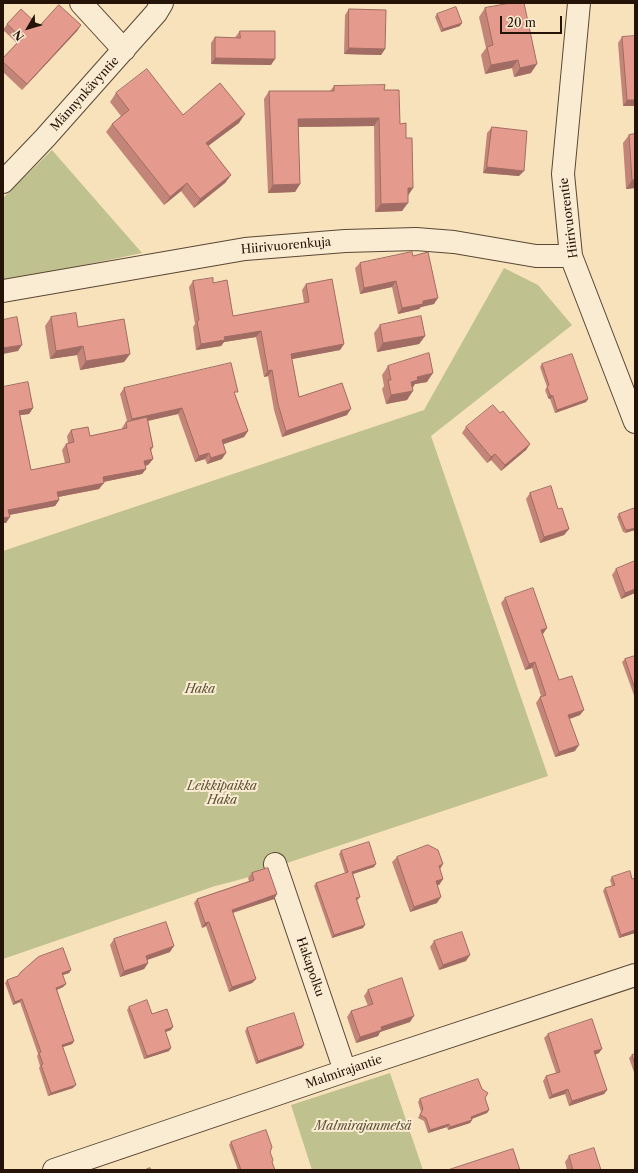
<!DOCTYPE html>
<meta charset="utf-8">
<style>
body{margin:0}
#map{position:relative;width:638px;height:1173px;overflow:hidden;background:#f7e2bb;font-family:"Libre Caslon Text",serif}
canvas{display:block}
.frame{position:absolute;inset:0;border:4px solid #251307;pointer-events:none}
.north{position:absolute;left:8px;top:8px;width:40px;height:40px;-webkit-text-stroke:3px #faecd3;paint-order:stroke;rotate:232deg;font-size:11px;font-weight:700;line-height:16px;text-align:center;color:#251307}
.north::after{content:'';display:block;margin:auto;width:14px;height:18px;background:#251307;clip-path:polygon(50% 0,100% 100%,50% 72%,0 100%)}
.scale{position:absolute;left:500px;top:16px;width:62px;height:18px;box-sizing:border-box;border:2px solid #251307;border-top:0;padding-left:5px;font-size:12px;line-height:14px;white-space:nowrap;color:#251307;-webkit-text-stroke:3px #faecd3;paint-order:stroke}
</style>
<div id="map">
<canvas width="638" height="1173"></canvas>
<div class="frame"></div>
<div class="north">N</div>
<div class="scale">20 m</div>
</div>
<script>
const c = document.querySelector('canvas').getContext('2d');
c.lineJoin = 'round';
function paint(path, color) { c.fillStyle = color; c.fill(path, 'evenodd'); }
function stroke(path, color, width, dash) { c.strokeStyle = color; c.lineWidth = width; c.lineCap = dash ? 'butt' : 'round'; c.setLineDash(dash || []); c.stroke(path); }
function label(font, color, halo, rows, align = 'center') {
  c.font = font + ' "Libre Caslon Text",serif'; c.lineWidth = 4; c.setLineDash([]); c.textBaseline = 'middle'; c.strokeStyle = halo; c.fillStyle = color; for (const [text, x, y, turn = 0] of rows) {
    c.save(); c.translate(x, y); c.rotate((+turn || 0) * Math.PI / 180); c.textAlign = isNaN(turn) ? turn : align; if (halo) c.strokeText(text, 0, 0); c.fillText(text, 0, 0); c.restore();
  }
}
paint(new Path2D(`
 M52,150L142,253L3,282V198Z
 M504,268L538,285L572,325L431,436L548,776L284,864C262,874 239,880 215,886L3,959V551L424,410Z
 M390,1073L423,1170H312L291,1105Z`), '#bfc28e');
const minor = new Path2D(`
 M81,3L124,50
 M579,3L563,174L571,256L635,422
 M3,182L45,138L156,13L162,3
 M3,291L245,249L345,241L416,239L454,242L536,256H571
 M275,864L345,1071
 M54,1170L345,1071L635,975`);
stroke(minor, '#5a4734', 24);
stroke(minor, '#faecd3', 22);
paint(new Path2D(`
 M485,8L531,73L514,77L512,68L485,74L481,55L486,48L479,17Z
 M349,9L385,49L381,55L344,54L345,15Z
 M437,14L460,26L441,32L435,17Z
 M7,24L39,26L81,25L77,31L22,90L3,72V58L17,43L3,30Z
 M240,31L271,65L211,64V43L215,37L235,38L236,36Z
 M622,37L635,106H623L618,43Z
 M334,86L384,90L406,138L413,188L408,196L402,211L375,212L374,126L298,127L300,184L295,192L268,193L264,99L269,91H330Z
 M116,93L183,115L239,123L208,146L231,175L225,183L194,208L181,191L164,205L106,132L112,124L121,116L110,102Z
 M492,127L519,176L483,173L487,133Z
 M635,134V188L626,189L623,143L629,135Z
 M413,256L434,304L421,307L419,309L398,314L392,287L360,294L355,268L360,263Z
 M193,281L213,283L233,316L304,303L302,290L306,284L344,344L340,350L292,359L299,397L347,415L282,437L274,410L268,376L264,377L256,337L224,342L221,346L196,350L193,327L195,324L189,287Z
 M51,317L78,327L130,354L124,362L80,370L77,355L50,359L45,326Z
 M380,325L425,336L419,344L377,352L374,333Z
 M542,364L588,399L586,402L555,413L550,399L548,398L545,390L547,387L540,367Z
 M388,366L427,382L415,384L412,388L407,400L386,404L382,389L384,386L382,375Z
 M3,387L33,408L29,414L20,415L31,470L65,463L62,450L66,444L68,443L67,436L71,430L90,436L122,429V428L126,422L127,421L120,394L124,388L235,395L248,431L244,437L224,444L222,459L207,464L205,459L195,462L178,414L148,421L153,447L151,451L153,459L148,465L145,466L146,469L142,474L103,482L99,489L58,497L59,500L55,506L9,515L6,523H3Z
 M500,413L530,444L526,450L501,471L491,460L487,463L462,433L466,427Z
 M530,493L558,509L569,529L564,535L540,543L526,499Z
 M635,508V530L625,533L624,532H623L617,517L619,514Z
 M616,569L635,593L621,599L612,575Z
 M505,598L543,634H542L559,680L580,715L569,719L575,751L555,757L536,703L540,697L541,696L532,668L525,670L501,603Z
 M635,656V698L622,662L625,659Z
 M341,851L374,867L353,874L360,897L358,900H357L363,928L332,938L314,886L316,883L345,873L339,854Z
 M397,857L443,864L440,869L443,879L439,885H437V903L410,912L392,862Z
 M252,873L277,894L274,899L233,913L256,979L252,983L229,992L206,926L202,928L194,903L197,899L249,881L248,878Z
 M612,877L632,879L635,933L619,938L603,891L605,888L612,886L610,880Z
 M114,939L170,952L147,960L148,963L144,969L120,977L110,945Z
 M434,941L466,961L439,970L430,947Z
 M71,970L69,973L62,975L66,984L63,987L57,990L74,1041L72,1044L63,1047L73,1088L48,1096L39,1068L40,1066L37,1056L38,1054L20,1002L13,1005L5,983L7,980L18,977L21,972Z
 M368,990L410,1022L380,1032L378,1036L356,1043L347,1017L351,1011L368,1006L364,996Z
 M129,1007L152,1014L171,1030L165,1032L169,1051L144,1059L127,1010Z
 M247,1028L302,1048L256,1064L245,1031Z
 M548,1034L599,1053L595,1055L607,1090L604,1094L569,1106L565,1094L549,1099L543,1081L546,1076L556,1073L544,1038Z
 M635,1054V1075L629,1058L632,1055Z
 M485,1098L489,1110L487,1113L471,1119L472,1120L470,1123L448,1130L447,1127L428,1133L424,1121L418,1118L421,1112L418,1102L420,1099Z
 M231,1142L270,1152L272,1162L275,1170H238L229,1145Z
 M569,1156L601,1170H567L565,1162Z`), '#c48579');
paint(new Path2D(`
 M462,23L460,26L441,32L443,29Z
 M81,25L77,31L22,90L27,84Z
 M349,48L385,49L381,55L344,54Z
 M215,58L275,59L271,65L211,64Z
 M518,60L512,68L485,74L491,65Z
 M537,64L531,73L514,77L520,68Z
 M627,100H635V106H623Z
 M245,114L239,123L200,152L206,143Z
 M379,118L374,126L292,127L298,119Z
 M487,167L524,171L519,176L483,173Z
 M231,175L225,183L194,208L200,199Z
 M632,180H635V188L626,189Z
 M187,183L181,191L164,205L170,197Z
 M300,184L295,192L268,193L273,185Z
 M408,188H413L407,196Z
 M408,203L402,211L375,212L381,204Z
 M396,281L392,287L360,294L364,288Z
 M438,298L434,304L421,307L419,309L398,314L402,308L423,301Z
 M261,331L256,337L224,342L221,346L196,350L201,344L224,337Z
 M425,336L419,344L377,352L383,343Z
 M344,344L340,350L287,360L291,354Z
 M22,345L18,351L3,354V348Z
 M83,346L77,355L50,359L56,351Z
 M130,354L124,362L80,370L86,361Z
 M272,370L268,376L264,377L268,371Z
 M433,373L427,382L415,384L412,389L411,382L417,377Z
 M413,391L407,400L386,404L391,395Z
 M550,395L553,396L550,399L548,398Z
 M588,399L586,402L555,413L557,410Z
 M33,408L29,414L14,416L19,411Z
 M182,408L178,414L128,425L132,419Z
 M351,409L347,415L282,437L286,431Z
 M248,431L244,437L218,446L222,440Z
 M530,444L526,450L501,471L505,465Z
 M209,453L205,459L195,462L199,456Z
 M226,453L222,459L207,464L211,458Z
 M495,454L491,460L487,463L491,457Z
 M153,459L148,465L140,467L144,461Z
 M146,469L142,474L98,483L103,477Z
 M104,483L99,489L53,498L57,492Z
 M59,500L55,506L4,516L8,510Z
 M10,517L6,523H3V518Z
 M635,528V530L625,533L627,530Z
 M569,529L564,535L540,543L544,537Z
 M635,589V593L621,599L625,593Z
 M547,628L543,634L537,636L541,630Z
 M535,662L532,668L525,670L529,664Z
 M584,710L580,715L564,721L568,715Z
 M579,745L575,751L555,757L559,752Z
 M376,864L374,867L350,875L352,872Z
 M443,864L439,870V866Z
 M443,879L439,885L432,887L436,881Z
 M277,894L274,899L228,914L232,910Z
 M441,897L437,903L410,912L414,907Z
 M209,922L206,926L202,928L205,923Z
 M365,925L363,928L332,938L334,935Z
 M635,930V933L619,938L621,935Z
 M174,946L170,952L141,962L146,956Z
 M470,955L466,961L439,970L443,965Z
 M148,963L144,969L120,977L124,971Z
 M71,970L69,973L60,976L62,973Z
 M256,979L252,983L229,992L232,987Z
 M66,984L63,987L54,991L56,988Z
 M22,999L20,1002L13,1005L15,1002Z
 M414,1016L410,1022L380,1032L378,1036L356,1043L360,1037L381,1027Z
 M173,1027L171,1030L163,1033L165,1030Z
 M74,1041L72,1044L60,1048L62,1045Z
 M304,1045L302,1048L256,1064L258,1061Z
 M171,1048L169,1051L144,1059L147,1056Z
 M602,1049L599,1053L590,1056L594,1051Z
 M76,1085L73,1088L48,1096L51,1093Z
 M568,1089L565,1094L549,1099L552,1095Z
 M607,1090L604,1094L569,1106L572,1101Z
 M489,1110L487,1113L469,1120L471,1117Z
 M472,1120L470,1123L448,1130L450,1127Z
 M449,1124L447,1127L428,1133L430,1130Z`), '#a06c63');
const building = new Path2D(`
 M511,3H524L537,64L520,68L518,60L491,65L487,47L493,45L485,8Z
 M59,5L81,25L27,84L3,62V58L22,38L7,24L21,9L39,26Z
 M456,7L462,23L443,29L437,14Z
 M349,9L386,10L385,49L349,48Z
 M240,31H275V59L215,58V37L240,38Z
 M635,36V100H627L622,37Z
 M147,69L183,115L220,83L245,114L206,143L231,175L200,199L187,183L170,197L112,124L129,110L116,93Z
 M385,85L384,90H399L400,124L406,123V138H412L413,188H408V203L381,204L379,118L298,119L300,184L273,185L269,91H334V86Z
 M492,127L527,131L524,171L487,167Z
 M635,134V180H632L629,135Z
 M412,252L413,256L428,252L438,298L423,301V304L402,308L396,281L364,288L360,263Z
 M213,278V283L227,280L233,316L309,302L306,284L332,279L344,344L291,354L299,397L342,383L351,409L286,431L278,404L272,370L268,371L261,331L224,337L225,340L201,344L197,321L199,320L193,281Z
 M76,313L78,327L124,319L130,354L86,361L83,346L56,351L51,317Z
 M421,316L425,336L383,343L380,325Z
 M17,317L22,345L3,348V320Z
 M429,353L433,373L417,377L418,380L411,382L413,391L391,395L388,380H391L388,366Z
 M572,354L588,399L557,410L553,396L550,395L547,387L549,385L542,364Z
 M231,363L238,392H234L248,431L222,440L226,453L211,458L209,453L199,456L182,408L132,419L124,388Z
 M28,382L33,408L19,411L31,470L70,462L66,444L74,442L71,430L88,427L90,436L127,428L126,422L147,417L153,447L150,448L153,459L144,461L146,469L103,477L104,483L57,492L59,500L8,510L10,517L3,518V387Z
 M493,405L500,413L503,411L530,444L505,465L495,454L491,457L466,427Z
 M551,486L558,509L562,508L569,529L544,537L530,493Z
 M635,508V528L627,530L626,529H625L619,514Z
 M635,561V589L625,593L616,569Z
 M533,588L547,628L541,630L559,680L572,676L584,710L568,715L579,745L559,752L540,697L546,695L535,662L529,664L505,598Z
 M635,656V689L625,659Z
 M369,842L376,864L352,872L360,897L356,898L365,925L334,935L316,883L348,872L341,851Z
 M428,845L438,850L443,864L439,866L443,879L436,881L441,897L414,907L397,857Z
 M268,868L277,894L232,910L256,979L232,987L209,922L205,923L197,899L254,880L252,873Z
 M630,871L632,879L635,878V930L621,935L605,888L615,885L612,877Z
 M166,922L174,946L146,956L148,963L124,971L114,939Z
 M462,932L470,955L443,965L434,941Z
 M63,948L71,970L62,973L66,984L56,988L74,1041L62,1045L76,1085L51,1093L41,1065L43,1064L39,1053L41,1052L22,999L15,1002L7,980L18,976L21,972L38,957Z
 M402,978L414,1016L381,1027L382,1030L360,1037L351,1011L373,1004L368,990Z
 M147,1000L152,1014L167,1009L173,1027L165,1030L171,1048L147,1056L129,1007Z
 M294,1013L304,1045L258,1061L247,1028Z
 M592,1019L602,1049L594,1051L607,1090L572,1101L568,1089L552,1095L546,1076L560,1072L548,1034Z
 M635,1054V1065L632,1055Z
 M478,1079L482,1089L488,1093L485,1098L489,1110L471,1117L472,1120L450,1127L449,1124L430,1130L426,1118L420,1115L423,1109L420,1099Z
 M266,1130L272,1147L270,1152L273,1160L272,1162L275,1170H241L231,1142Z
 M594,1148L601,1170H573L569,1156Z
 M513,1149L520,1170H448Z
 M150,1168L151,1170H145Z`);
paint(building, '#e49b8d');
stroke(building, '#a06c63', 1);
label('12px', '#251307', '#faecd3', [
 ["Männynkävyntie",85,94,-48],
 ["Hiirivuorentie",569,218,-97],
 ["Hiirivuorenkuja",286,246,-5],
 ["Hakapolku",310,967,71],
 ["Malmirajantie",344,1072,-19]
]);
label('italic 12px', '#5b5036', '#faecd3', [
 ["Haka",200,690],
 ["Leikkipaikka",222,787],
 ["Haka",222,801],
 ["Malmirajanmetsä",363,1127]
]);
</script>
